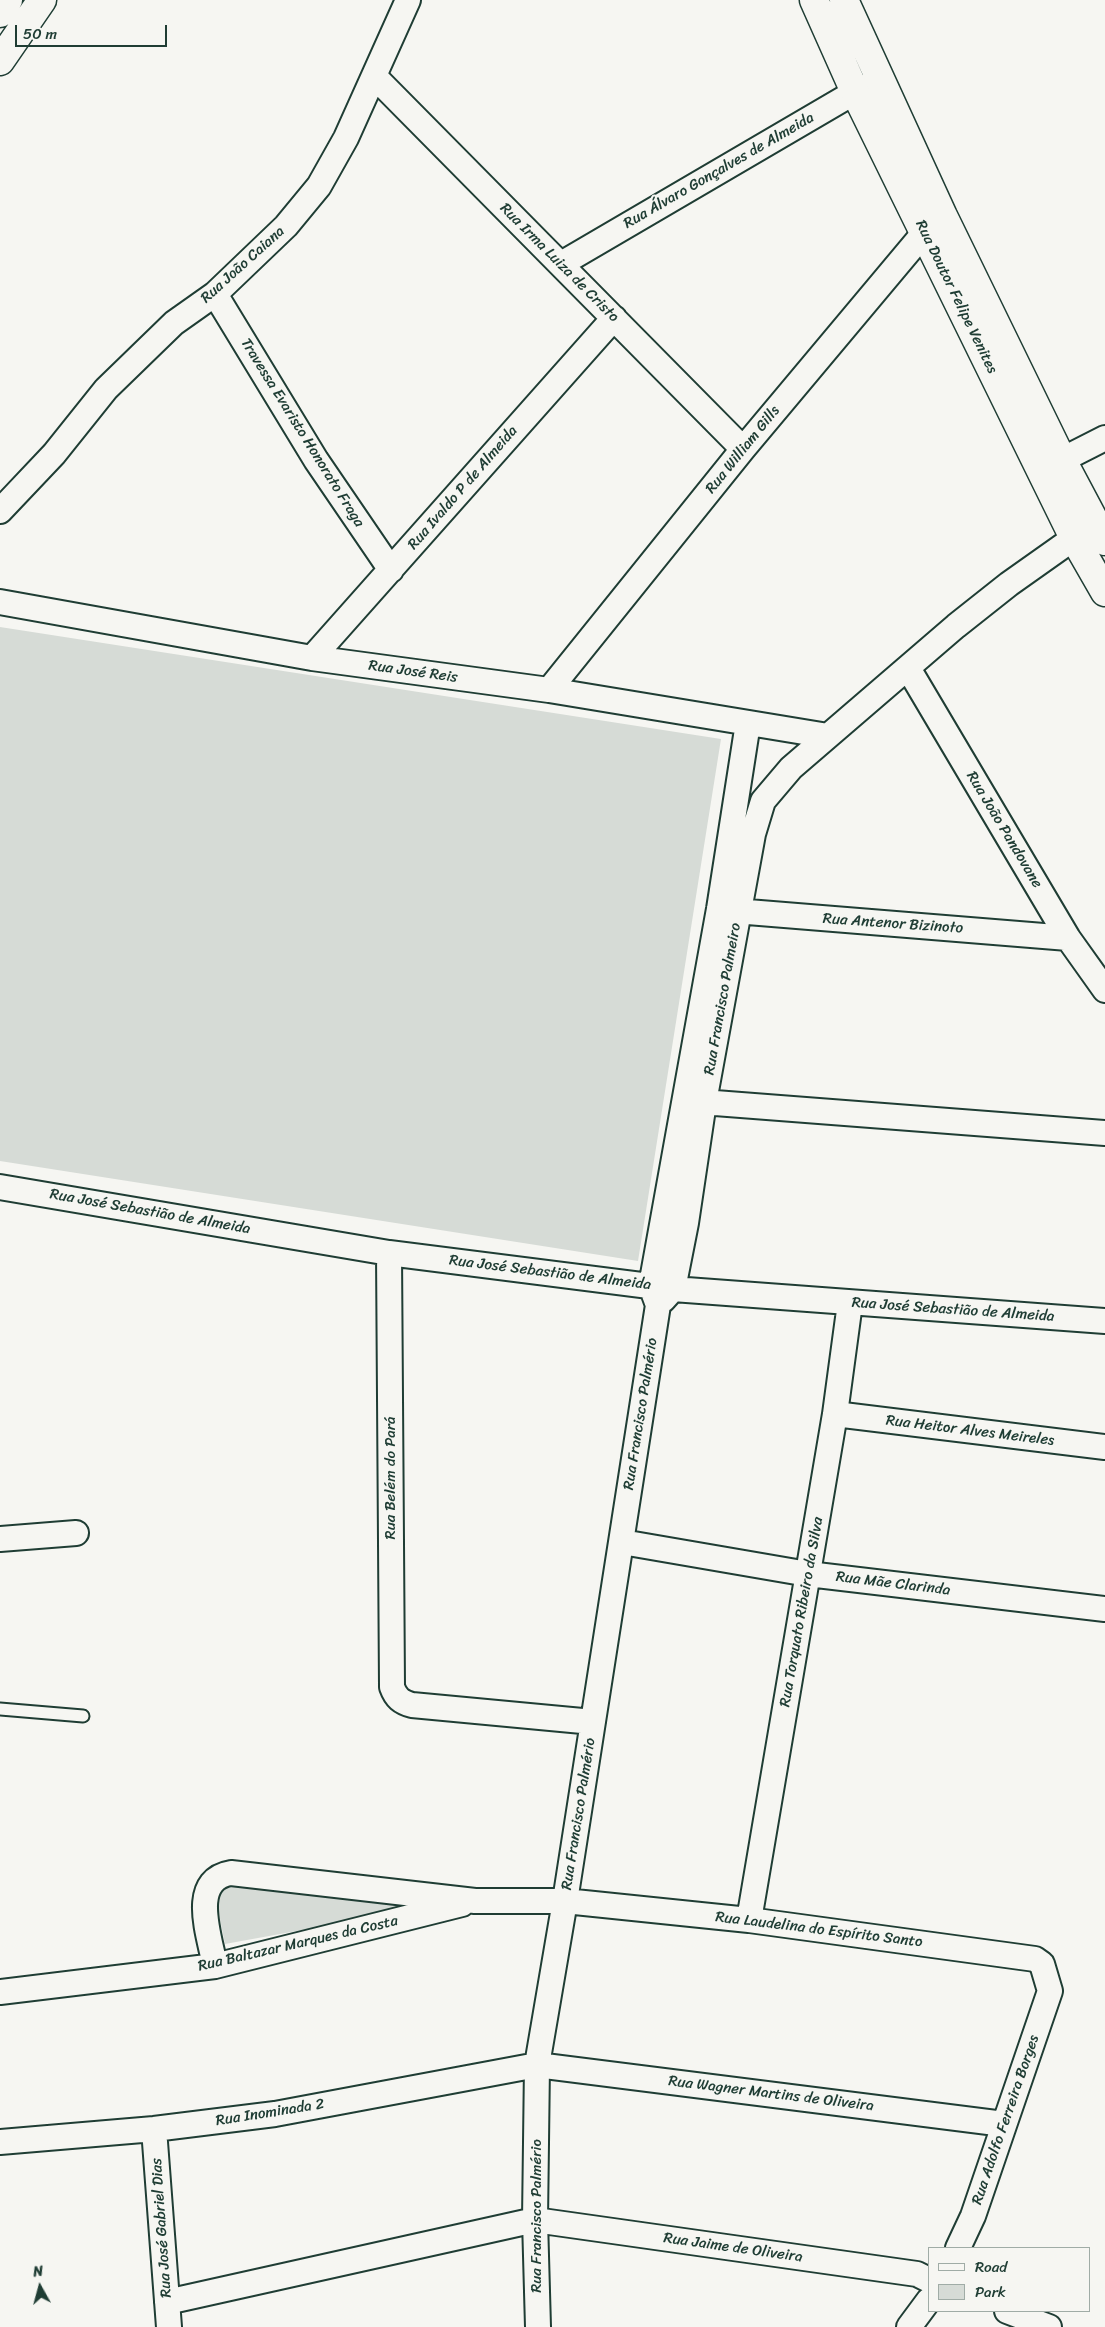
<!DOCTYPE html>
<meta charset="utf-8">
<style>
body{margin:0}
#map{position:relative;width:1105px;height:2327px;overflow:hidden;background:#f6f6f2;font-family:Sriracha,sans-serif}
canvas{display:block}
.legend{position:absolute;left:928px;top:2247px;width:162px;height:65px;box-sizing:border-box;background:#f6f6f2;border:1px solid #a0aca6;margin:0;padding:6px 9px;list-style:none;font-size:15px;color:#1f3d34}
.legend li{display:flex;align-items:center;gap:10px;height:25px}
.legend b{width:25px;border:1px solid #a0aca6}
.north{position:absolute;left:15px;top:2262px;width:50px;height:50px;-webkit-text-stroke:4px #f6f6f2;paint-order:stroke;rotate:353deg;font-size:14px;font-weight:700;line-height:20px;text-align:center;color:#1f3d34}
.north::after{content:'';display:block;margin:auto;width:18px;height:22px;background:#1f3d34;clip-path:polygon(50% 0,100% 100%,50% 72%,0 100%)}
.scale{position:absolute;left:15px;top:25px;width:152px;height:22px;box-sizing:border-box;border:2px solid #1f3d34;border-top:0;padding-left:6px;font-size:15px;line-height:18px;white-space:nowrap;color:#1f3d34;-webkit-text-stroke:4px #f6f6f2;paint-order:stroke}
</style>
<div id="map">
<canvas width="1105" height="2327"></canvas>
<ul class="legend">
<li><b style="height:6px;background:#f6f6f2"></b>Road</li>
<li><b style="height:14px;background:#d6dbd6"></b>Park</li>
</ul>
<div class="north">N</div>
<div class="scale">50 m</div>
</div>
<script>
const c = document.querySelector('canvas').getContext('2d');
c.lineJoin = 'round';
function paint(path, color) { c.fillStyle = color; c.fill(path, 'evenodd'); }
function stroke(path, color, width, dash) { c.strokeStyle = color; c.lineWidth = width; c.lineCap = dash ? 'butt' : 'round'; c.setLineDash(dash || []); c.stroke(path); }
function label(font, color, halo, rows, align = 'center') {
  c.font = font + ' Sriracha,sans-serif'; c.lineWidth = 4; c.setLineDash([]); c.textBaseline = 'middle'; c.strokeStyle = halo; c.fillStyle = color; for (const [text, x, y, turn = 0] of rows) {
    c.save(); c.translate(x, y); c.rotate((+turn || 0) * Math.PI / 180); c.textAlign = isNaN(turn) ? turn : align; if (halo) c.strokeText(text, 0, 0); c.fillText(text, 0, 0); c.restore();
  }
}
paint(new Path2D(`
 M0,627L721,739L638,1261L0,1161Z
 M228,1883L436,1901L423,1908L225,1944L216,1899Z`), '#d6dbd6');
const lane = new Path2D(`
 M0,1709L83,1716`);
const street = new Path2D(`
 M375,77L743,449
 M561,264L855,92L879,81
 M215,294L316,460L391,570
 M1046,468L1105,438
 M0,511L54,454L106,389L174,323L215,294L286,226L319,186L346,138L408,0
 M0,602L312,658L549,690L828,736
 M312,658L614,318
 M908,668L1068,938L1105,990
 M549,690L743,449L924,233L936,222
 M723,910L1068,938
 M689,1101L1105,1133
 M0,1187L389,1253L673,1289L1105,1321
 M389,1253L392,1687C396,1698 401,1702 412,1705L593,1722
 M663,1300L673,1289L686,1223L704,1102L753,834L763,801L791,768L956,626L1009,584L1074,538
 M835,1414L1105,1447
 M0,1539L76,1533
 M622,1542L808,1574L1105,1609
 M749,1920L835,1414L850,1303
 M215,1966C210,1937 188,1880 231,1873L475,1901H565L749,1920L1035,1959L1042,1964L1050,1991L973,2216L958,2248
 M0,1992L215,1966L462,1904
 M154,2129L169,2327
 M0,2142L154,2129L275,2114L537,2065L1004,2124
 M167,2302L535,2220L917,2274L929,2280
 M1007,2311L1049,2327
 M538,2327L535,2220L537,2065L565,1901L658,1305L651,1286L719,909L748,723
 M909,2327L929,2300`);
const secondary = new Path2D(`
 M814,0L855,92L1074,538L1105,592
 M844,0L943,216L1062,460L1105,541
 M0,13L8,0
 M0,61L42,0`);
stroke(lane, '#1f3d34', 15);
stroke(street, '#1f3d34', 28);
stroke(secondary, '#1f3d34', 31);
stroke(lane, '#f6f6f2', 11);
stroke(street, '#f6f6f2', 24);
stroke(secondary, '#f6f6f2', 28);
label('15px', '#1f3d34', '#f6f6f2', [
 ["Rua Álvaro Gonçalves de Almeida",719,171,-30],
 ["Rua Irma Luiza de Cristo",559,263,45],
 ["Rua João Caiana",243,265,-42],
 ["Rua Doutor Felipe Venites",956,297,64],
 ["Travessa Evaristo Honorato Fraga",302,433,58],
 ["Rua William Gills",743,450,-51],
 ["Rua Ivaldo P de Almeida",463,488,-49],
 ["Rua José Reis",413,672,8],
 ["Rua João Pandovane",1004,830,59],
 ["Rua Antenor Bizinoto",893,924,4],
 ["Rua Francisco Palmeiro",723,999,-80],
 ["Rua José Sebastião de Almeida",150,1212,10],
 ["Rua José Sebastião de Almeida",550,1273,7],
 ["Rua José Sebastião de Almeida",953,1310,4],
 ["Rua Francisco Palmério",641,1414,-81],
 ["Rua Heitor Alves Meireles",970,1431,7],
 ["Rua Belém do Pará",391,1478,-90],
 ["Rua Mãe Clarinda",893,1584,7],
 ["Rua Torquato Ribeiro da Silva",802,1612,-80],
 ["Rua Francisco Palmério",579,1814,-81],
 ["Rua Laudelina do Espírito Santo",819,1930,7],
 ["Rua Baltazar Marques da Costa",298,1944,-13],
 ["Rua Wagner Martins de Oliveira",771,2094,7],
 ["Rua Inominada 2",270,2113,-9],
 ["Rua Adolfo Ferreira Borges",1006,2120,-71],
 ["Rua Francisco Palmério",537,2216,-90],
 ["Rua José Gabriel Dias",162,2228,-94],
 ["Rua Jaime de Oliveira",733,2248,8]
]);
</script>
